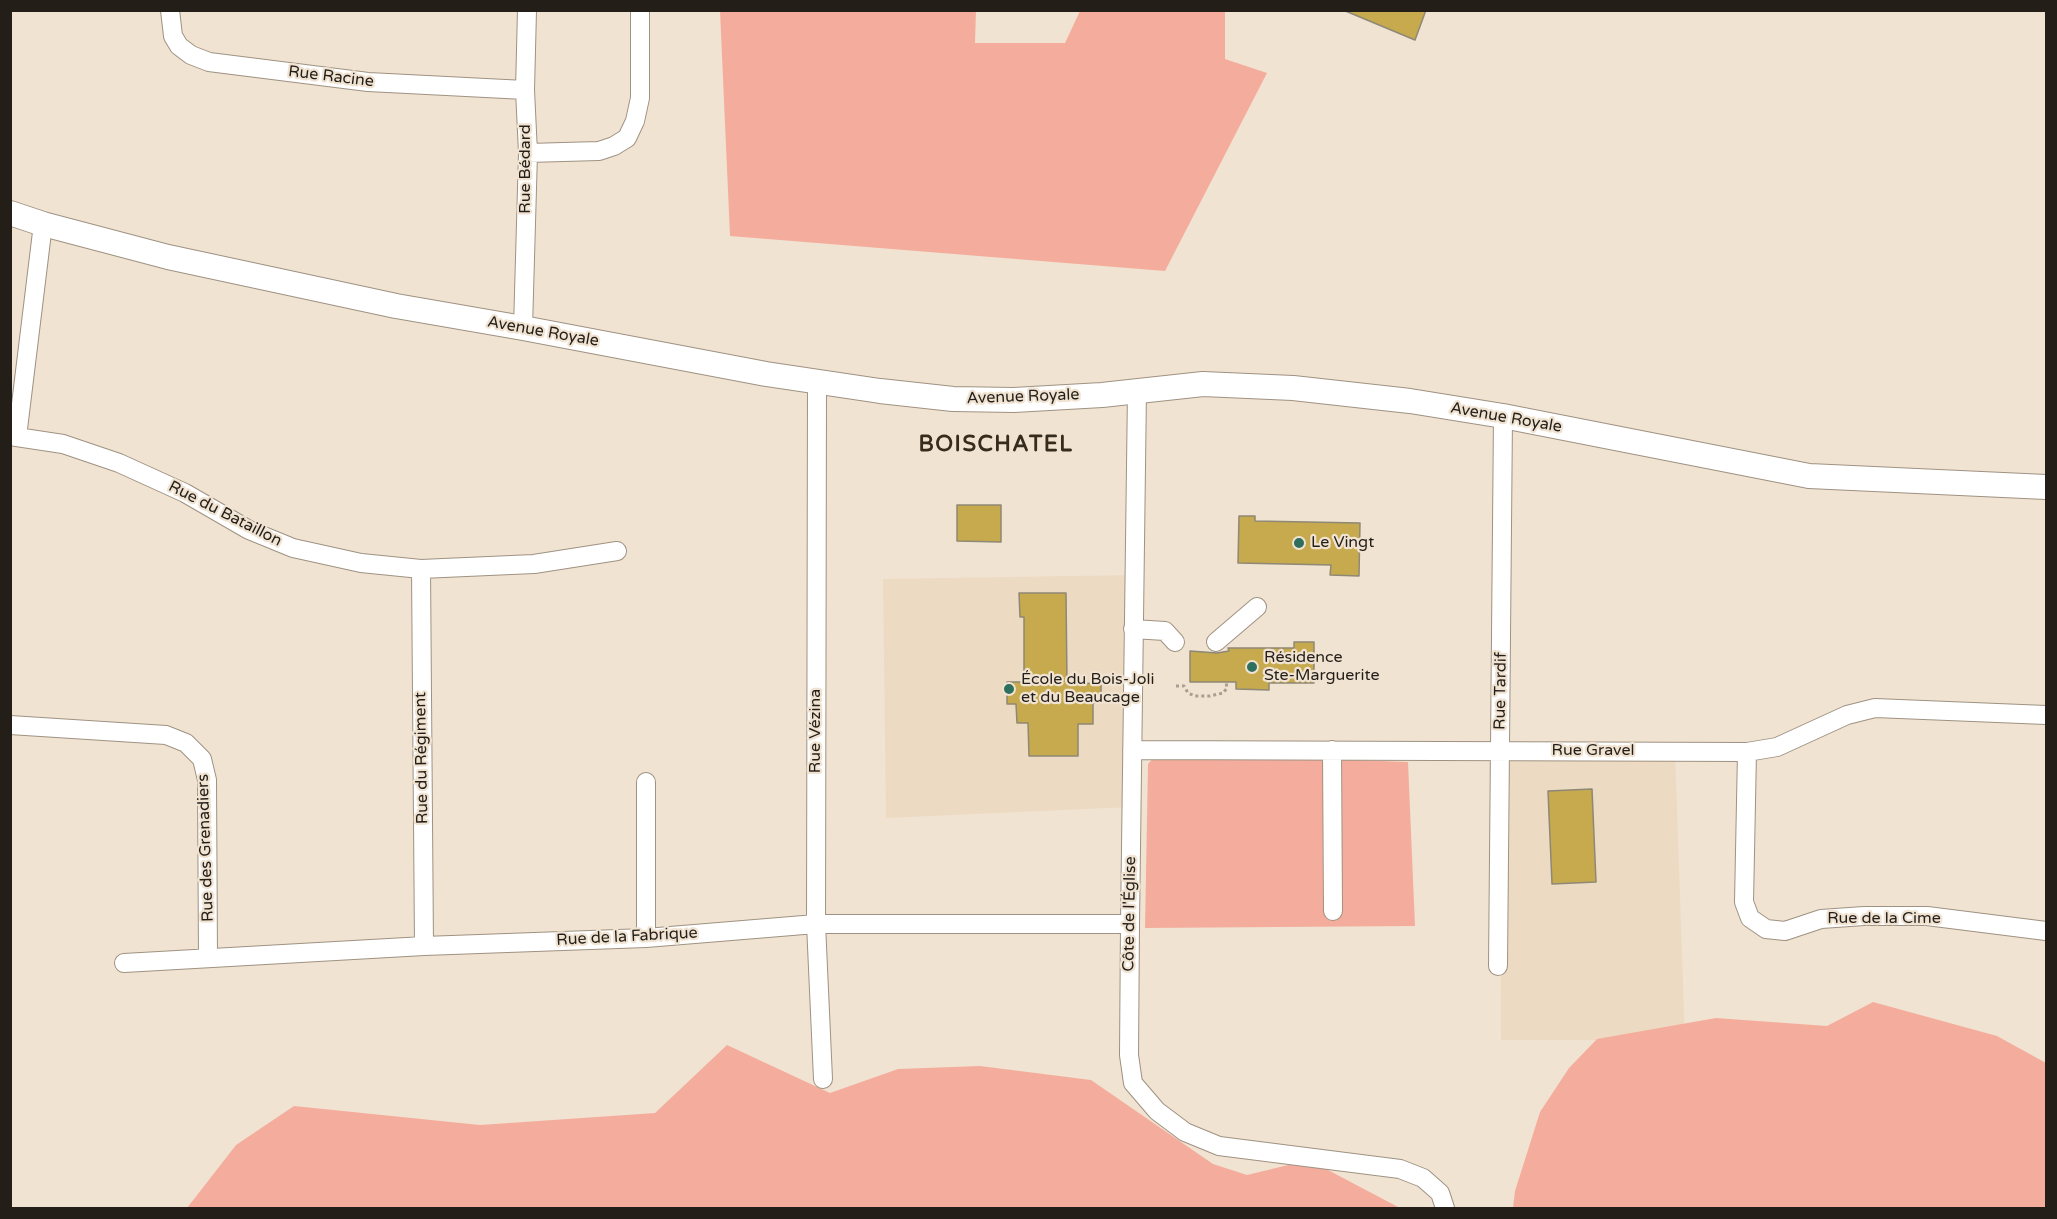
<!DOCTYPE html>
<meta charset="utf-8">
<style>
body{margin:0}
#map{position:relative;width:2057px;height:1219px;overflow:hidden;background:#f1e3d2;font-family:"Varela Round",sans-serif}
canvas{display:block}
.frame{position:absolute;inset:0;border:12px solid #231e18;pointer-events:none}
</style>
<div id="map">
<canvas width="2057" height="1219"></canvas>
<div class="frame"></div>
</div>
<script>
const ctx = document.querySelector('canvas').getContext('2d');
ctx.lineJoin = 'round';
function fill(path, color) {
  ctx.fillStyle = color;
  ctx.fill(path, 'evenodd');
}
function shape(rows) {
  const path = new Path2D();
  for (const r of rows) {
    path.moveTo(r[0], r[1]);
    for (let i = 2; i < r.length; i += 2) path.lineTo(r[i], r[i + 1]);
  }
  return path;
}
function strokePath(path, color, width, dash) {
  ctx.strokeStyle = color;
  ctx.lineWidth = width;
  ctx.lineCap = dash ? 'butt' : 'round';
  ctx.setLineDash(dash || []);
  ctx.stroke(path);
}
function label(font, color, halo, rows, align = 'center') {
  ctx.font = font + ' "Varela Round",sans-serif';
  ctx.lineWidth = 4.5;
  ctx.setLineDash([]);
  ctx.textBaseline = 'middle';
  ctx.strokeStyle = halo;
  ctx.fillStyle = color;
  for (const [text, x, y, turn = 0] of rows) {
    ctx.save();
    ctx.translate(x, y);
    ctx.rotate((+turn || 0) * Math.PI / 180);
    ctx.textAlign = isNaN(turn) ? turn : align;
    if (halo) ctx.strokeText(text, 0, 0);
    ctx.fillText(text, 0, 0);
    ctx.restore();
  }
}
fill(shape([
 [1134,575,1131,807,886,818,883,579],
 [1500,751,1675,751,1685,1040,1501,1040]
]), '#eddac2');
fill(shape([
 [720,11,976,11,975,43,1065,43,1080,11,1225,11,1225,59,1267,73,1165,271,730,236],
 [1158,753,1408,762,1415,926,1145,928,1148,764],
 [1873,1002,1997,1036,2046,1063,2046,1208,1513,1208,1515,1191,1540,1112,1569,1068,1597,1039,1716,1018,1827,1026],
 [727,1045,830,1093,898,1069,980,1066,1091,1080,1213,1164,1247,1175,1309,1160,1400,1208,187,1208,236,1145,294,1106,480,1125,655,1113]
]), '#f4ad9d');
const building = shape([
 [1343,10,1426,10,1415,40,1343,10],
 [957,505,1001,505,1001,542,957,541,957,505],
 [1239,516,1255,516,1255,521,1360,523,1359,576,1330,575,1331,565,1238,563,1239,516],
 [1019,593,1066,593,1067,684,1101,683,1101,703,1093,703,1093,724,1078,724,1078,756,1029,756,1028,723,1017,723,1016,704,1007,704,1007,682,1024,682,1024,617,1020,617,1019,593],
 [1294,642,1314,642,1314,683,1269,683,1269,690,1236,689,1236,682,1190,682,1190,651,1217,653,1229,651,1228,648,1294,648,1294,642],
 [1592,789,1596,882,1552,884,1548,791,1592,789]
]);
fill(building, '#c6aa4d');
strokePath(building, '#8e8876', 1.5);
const minor = shape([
 [170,10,173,36,179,46,191,55,209,62,368,82,525,90],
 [528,153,599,151,614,146,627,138,635,121,640,98,640,10],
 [523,328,528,153,525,90,527,10],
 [817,382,816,924,823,1079],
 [1137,390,1130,924,1129,1055,1133,1083,1157,1111,1185,1132,1219,1146,1400,1169,1423,1178,1440,1193,1445,1208],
 [10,436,63,444,119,463,185,493,249,530,293,548,361,563,421,569,534,564,617,551],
 [17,437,43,224],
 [421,569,424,946],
 [1133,629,1165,631,1175,642],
 [1216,642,1257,607],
 [10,725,166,735,186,743,202,759,207,780,208,958],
 [1132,750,1747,752,1777,747,1847,715,1875,708,2046,715],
 [1332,750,1333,911],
 [1747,752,1744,902,1750,918,1766,929,1785,931,1821,919,1864,916,1927,916,2046,931],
 [646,782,646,938],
 [124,963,424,946,646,938,816,924,1130,924],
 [1498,966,1503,416]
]);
const major = shape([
 [10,213,43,224,168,257,396,306,523,328,766,374,880,391,953,399,1014,400,1102,395,1203,384,1293,388,1410,401,1503,416,1809,476,2046,487]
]);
strokePath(minor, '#9f9282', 20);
strokePath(major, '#9f9282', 26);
strokePath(shape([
 [1176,686,1184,686,1188,693,1195,696,1210,696,1223,693,1227,688,1226,682]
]), '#a99e91', 3, [3, 3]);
strokePath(minor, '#fff', 18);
strokePath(major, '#fff', 24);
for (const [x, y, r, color] of [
 [1299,543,6,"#2f6f5d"],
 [1252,667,6,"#2f6f5d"],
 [1009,689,6,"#2f6f5d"]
]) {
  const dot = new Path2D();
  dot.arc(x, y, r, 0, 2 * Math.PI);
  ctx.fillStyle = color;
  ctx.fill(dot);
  strokePath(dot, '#f1e3d2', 2);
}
label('16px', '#231e18', '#f1e3d2', [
 ["Rue Racine",331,77,7],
 ["Rue Bédard",526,169,-90],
 ["Avenue Royale",543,332,10],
 ["Avenue Royale",1023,397,-2],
 ["Avenue Royale",1506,418,10],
 ["Rue du Bataillon",225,514,27],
 ["Rue Tardif",1501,691,-89],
 ["Rue Vézina",816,731,-90],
 ["Rue Gravel",1593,751],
 ["Rue du Régiment",422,758,-91],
 ["Rue des Grenadiers",206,848,-92],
 ["Côte de l'Église",1130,914,-89],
 ["Rue de la Cime",1884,919],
 ["Rue de la Fabrique",627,937,-3]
]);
label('16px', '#231e18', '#f1e3d2', [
 ["Le Vingt",1311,543],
 ["Résidence",1264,658],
 ["Ste-Marguerite",1264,676],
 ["École du Bois-Joli",1021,680],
 ["et du Beaucage",1021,698]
], 'left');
ctx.letterSpacing = '1.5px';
label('bold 22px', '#362c1e', '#f1e3d2', [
 ["BOISCHATEL",996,445]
]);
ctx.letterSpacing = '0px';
</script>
